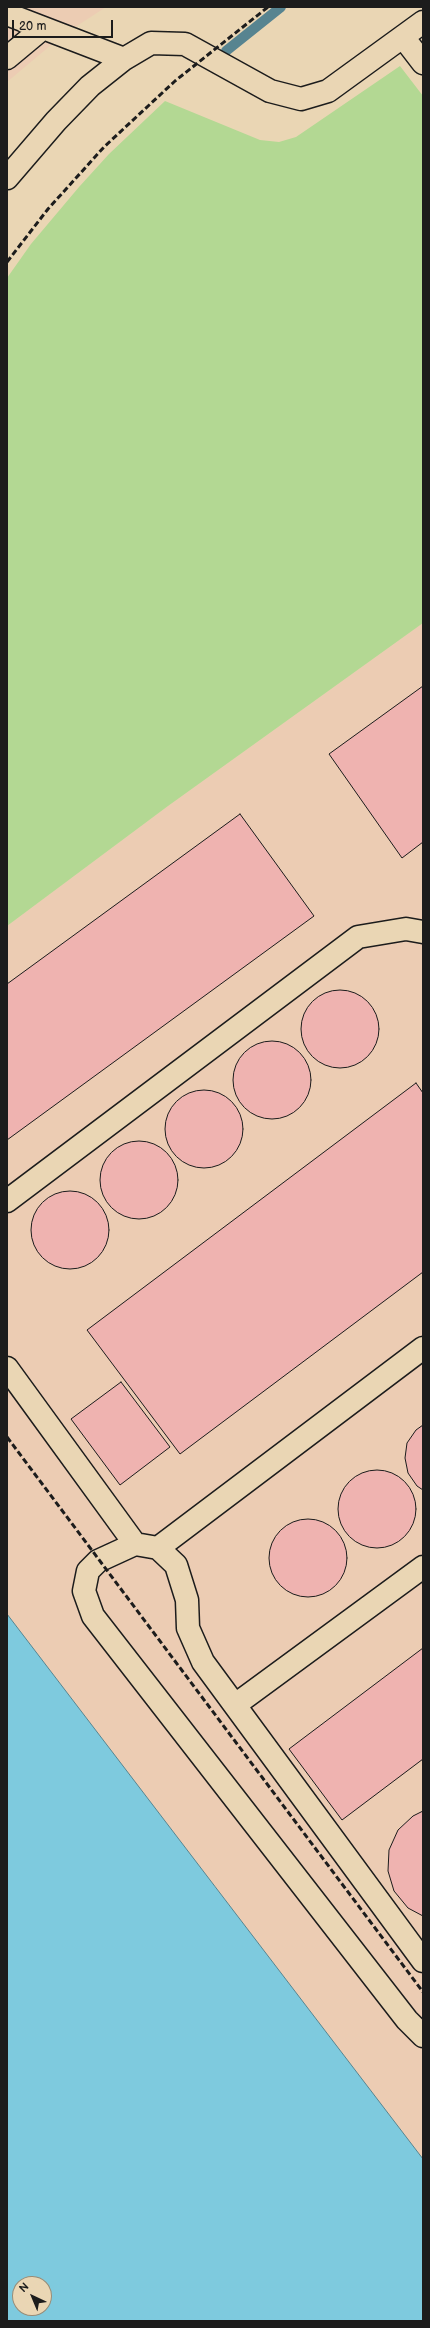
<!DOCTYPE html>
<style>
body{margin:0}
#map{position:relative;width:430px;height:2328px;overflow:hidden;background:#ead6b4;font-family:"Balsamiq Sans",sans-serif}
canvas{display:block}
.frame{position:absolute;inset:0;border:8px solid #1c1c1c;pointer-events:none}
.north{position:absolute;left:12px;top:2276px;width:40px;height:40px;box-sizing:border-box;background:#ead6b4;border:1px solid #988c77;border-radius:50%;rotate:316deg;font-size:11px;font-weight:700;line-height:16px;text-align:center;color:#1c1c1c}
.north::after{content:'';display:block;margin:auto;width:14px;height:18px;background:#1c1c1c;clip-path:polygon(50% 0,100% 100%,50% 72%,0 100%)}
.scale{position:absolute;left:12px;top:20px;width:101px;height:18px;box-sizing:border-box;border:2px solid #1c1c1c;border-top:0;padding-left:5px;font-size:12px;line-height:14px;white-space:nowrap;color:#1c1c1c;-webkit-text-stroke:3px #ead6b4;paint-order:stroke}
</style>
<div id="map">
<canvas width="430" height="2328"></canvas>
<div class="frame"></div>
<div class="north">N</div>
<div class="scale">20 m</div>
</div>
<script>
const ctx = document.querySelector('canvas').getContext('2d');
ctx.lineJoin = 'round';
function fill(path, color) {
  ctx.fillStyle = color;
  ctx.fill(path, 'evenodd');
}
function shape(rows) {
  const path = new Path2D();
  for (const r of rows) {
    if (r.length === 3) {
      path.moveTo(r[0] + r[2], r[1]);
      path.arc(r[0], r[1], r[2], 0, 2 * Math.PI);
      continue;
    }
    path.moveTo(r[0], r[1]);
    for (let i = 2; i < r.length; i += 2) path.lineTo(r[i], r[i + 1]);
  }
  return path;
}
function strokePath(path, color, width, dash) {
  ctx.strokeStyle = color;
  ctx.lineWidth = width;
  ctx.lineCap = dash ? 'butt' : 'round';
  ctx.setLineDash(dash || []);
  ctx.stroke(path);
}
fill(shape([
 [7,7,106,7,63,35,7,82],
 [423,623,423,2159,7,1614,7,926,168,806]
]), '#ecccb3');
fill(shape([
 [400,66,423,96,423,623,168,806,7,926,7,278,31,244,79,187,109,154,165,101,260,140,279,142,296,137]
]), '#b3d893');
const water = shape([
 [7,1614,423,2159,423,2321,7,2321,7,1614],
 [20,2284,44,2284,44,2308,20,2308,20,2284]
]);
fill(water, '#7ecade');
strokePath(water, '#578490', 1);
strokePath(shape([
 [226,51,281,7]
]), '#578490', 10);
const building = shape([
 [423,686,423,842,402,858,329,754,423,686],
 [240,814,314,916,7,1140,7,984,240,814],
 [340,1029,39],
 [272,1080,39],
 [416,1083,423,1093,423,1272,180,1454,87,1330,416,1083],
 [204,1129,39],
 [139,1180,39],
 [70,1230,39],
 [121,1382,170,1447,120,1485,71,1419,121,1382],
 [423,1425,423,1490,417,1486,408,1473,405,1458,407,1443,416,1430,423,1425],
 [377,1509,39],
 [308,1558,39],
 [423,1648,423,1759,342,1820,289,1749,423,1648],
 [423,1811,423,1916,408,1908,394,1891,388,1871,389,1850,398,1830,413,1816,423,1811]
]);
fill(building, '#efb3b0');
strokePath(building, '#1c1c1c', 1);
const minor = shape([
 [7,14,124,59],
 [403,37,423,63],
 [7,58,43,28],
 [7,178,56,121,90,86,124,59,151,43,185,44,270,91,301,99,328,91,423,22],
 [7,1201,358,937,406,929,423,932],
 [7,1368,135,1544],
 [158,1548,423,1348],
 [235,1705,423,1567],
 [423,1961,203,1662,188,1628,187,1600,176,1565,158,1548,135,1544,98,1561,88,1571,84,1591,93,1616,407,2020,423,2036]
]);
strokePath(minor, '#1c1c1c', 25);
strokePath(minor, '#ead6b4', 22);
strokePath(shape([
 [7,262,48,209,104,147,175,81,268,7],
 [7,1437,423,1992]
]), '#1c1c1c', 3, [6, 3]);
</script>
